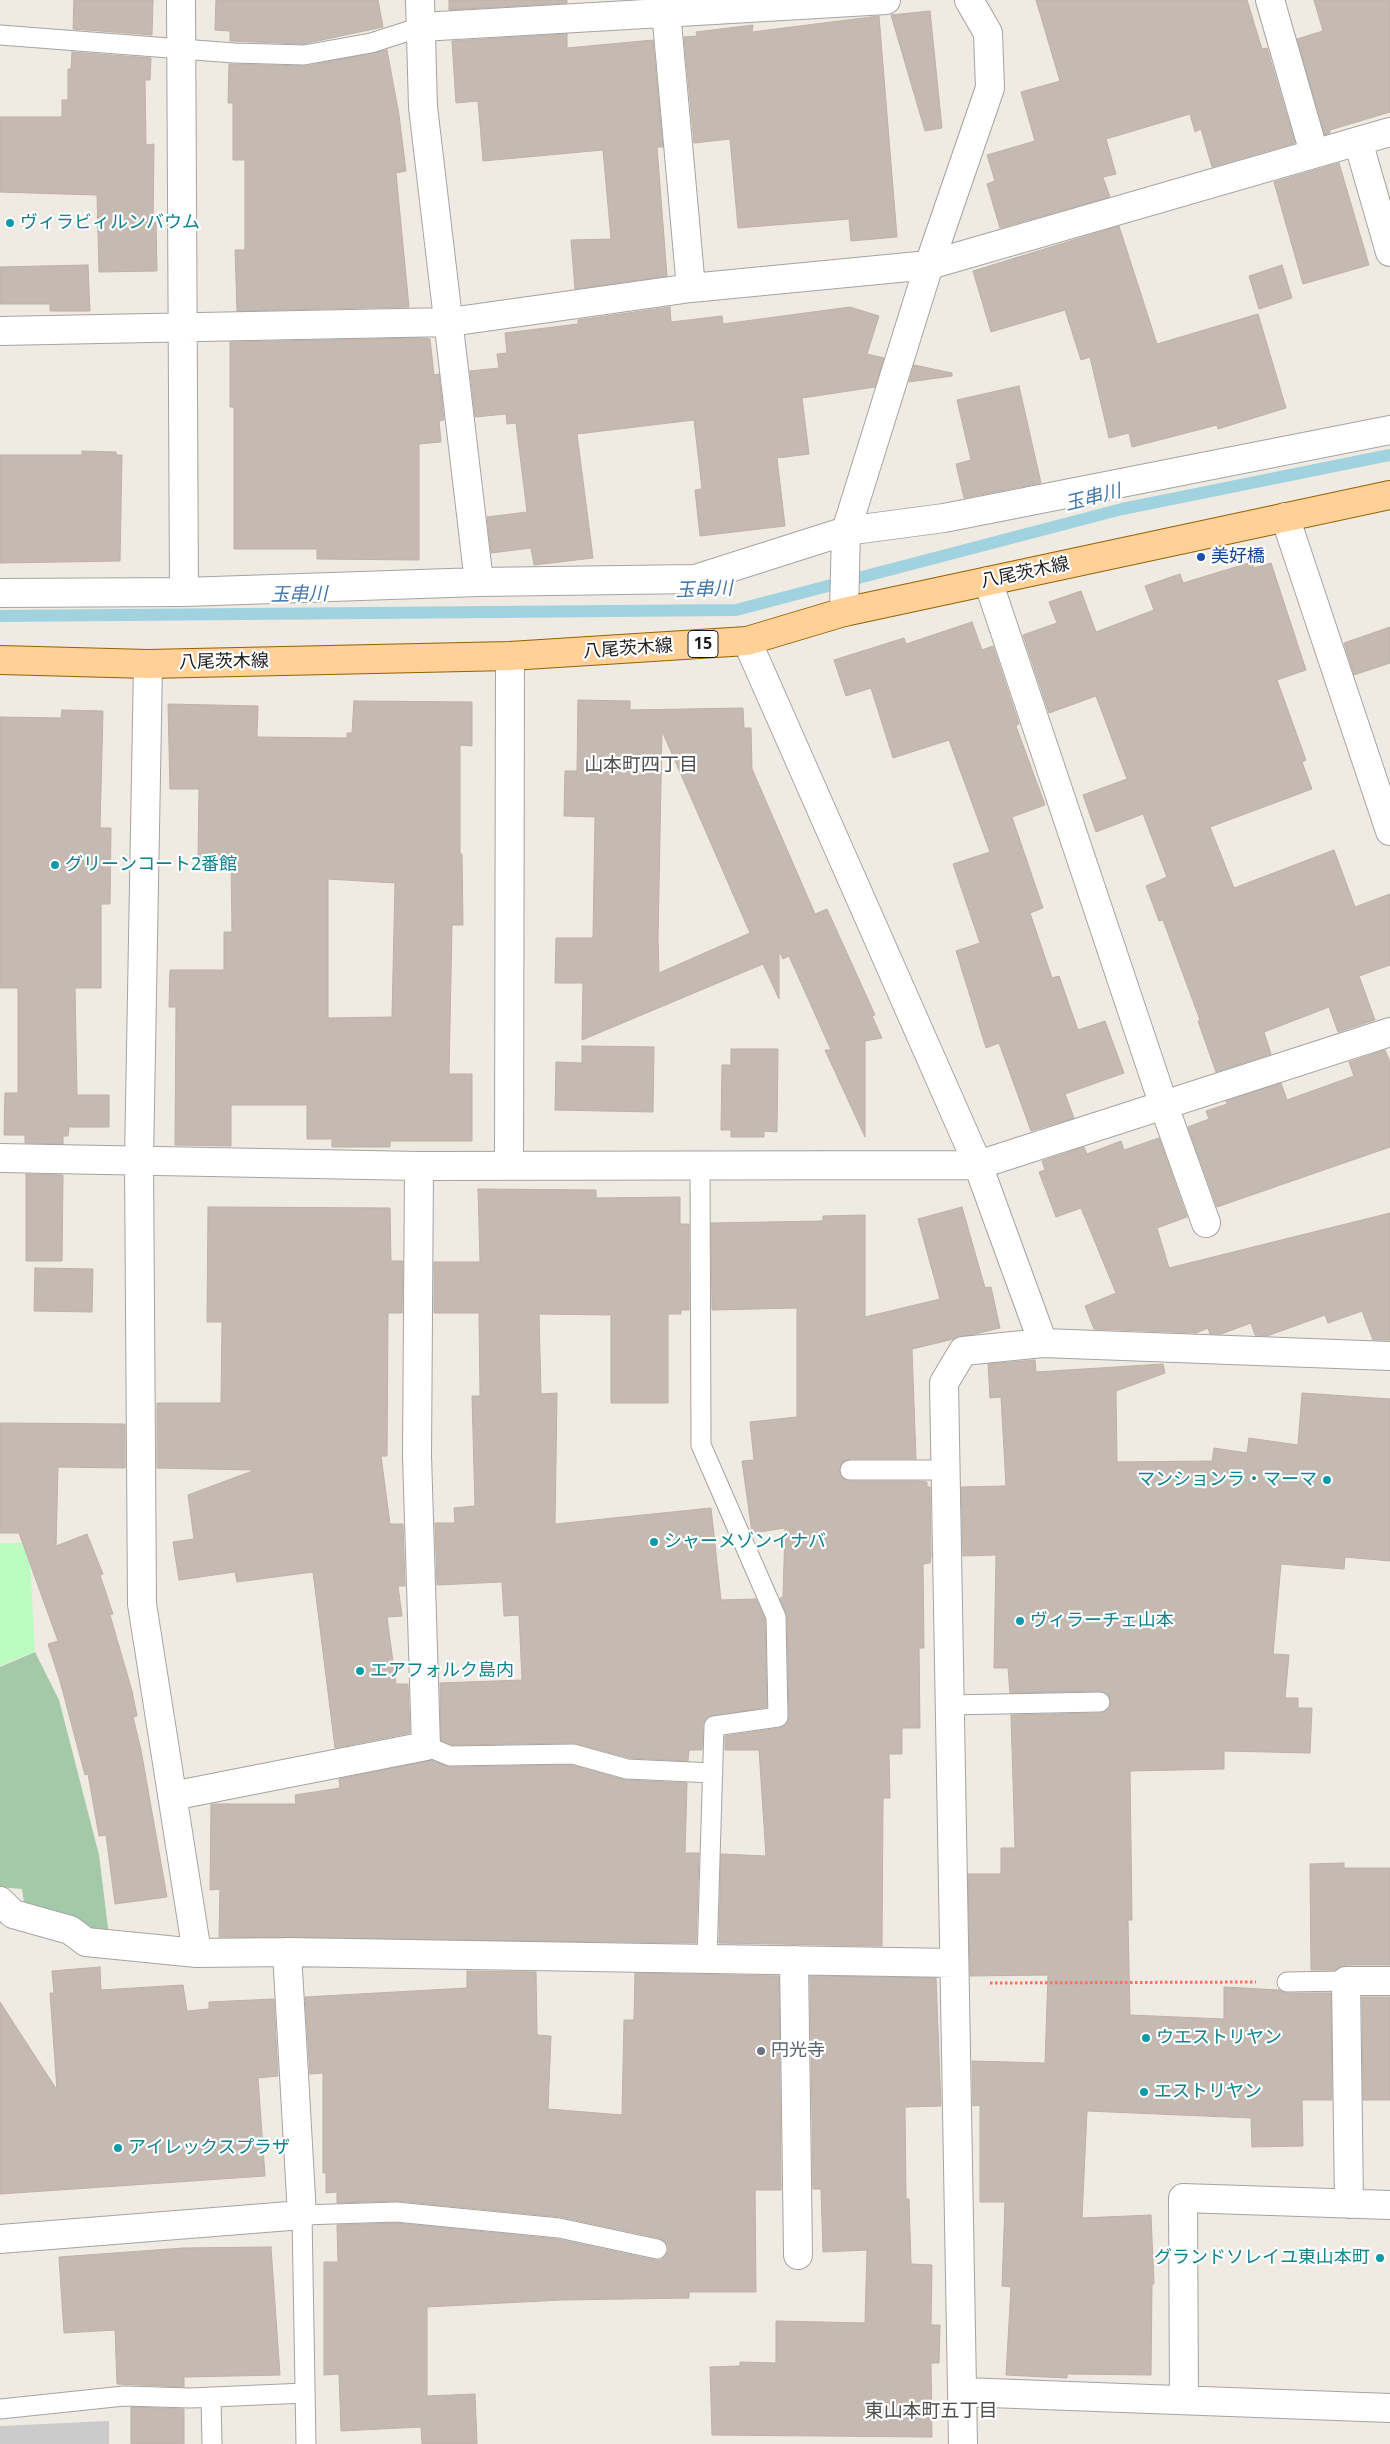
<!DOCTYPE html>
<meta charset="utf-8">
<style>
body{margin:0}
canvas{display:block;background:#efeae2}
</style>
<canvas width="1390" height="2444"></canvas>
<script>
const ctx = document.querySelector('canvas').getContext('2d');
ctx.lineJoin = 'round';
function fill(path, color) {
  ctx.fillStyle = color;
  ctx.fill(path, 'evenodd');
}
function shape(rows) {
  const path = new Path2D();
  for (const r of rows) {
    path.moveTo(r[0], r[1]);
    for (let i = 2; i < r.length; i += 2) path.lineTo(r[i], r[i + 1]);
  }
  return path;
}
function strokePath(path, color, width, dash) {
  ctx.strokeStyle = color;
  ctx.lineWidth = width;
  ctx.lineCap = dash ? 'butt' : 'round';
  ctx.setLineDash(dash || []);
  ctx.stroke(path);
}
function label(font, color, halo, rows, align = 'center') {
  ctx.font = font + ' "Noto Sans","Noto Sans JP",sans-serif';
  ctx.lineWidth = 4.5;
  ctx.setLineDash([]);
  ctx.textBaseline = 'middle';
  ctx.strokeStyle = halo;
  ctx.fillStyle = color;
  for (const [text, x, y, turn = 0] of rows) {
    ctx.save();
    ctx.translate(x, y);
    ctx.rotate((+turn || 0) * Math.PI / 180);
    ctx.textAlign = isNaN(turn) ? turn : align;
    if (halo) ctx.strokeText(text, 0, 0);
    ctx.fillText(text, 0, 0);
    ctx.restore();
  }
}
fill(shape([
 [109,2421,109,2444,0,2444,0,2426]
]), '#cbcbcb');
fill(shape([
 [35,1652,59,1700,99,1855,109,1936,25,1909,22,1889,0,1887,0,1667]
]), '#a3c9a8');
fill(shape([
 [0,1543,29,1543,35,1651,0,1666]
]), '#bdfcc0');
strokePath(shape([
 [0,616,736,610,1122,509,1390,455]
]), '#a1d2df', 12);
const building = shape([
 [74,0,153,0,152,35,73,29,74,0],
 [216,0,378,0,383,27,303,44,230,41,230,31,215,30,216,0],
 [449,0,567,0,567,3,449,10,449,0],
 [1036,0,1247,0,1262,49,1267,48,1295,143,1212,167,1201,129,1195,132,1190,114,1106,139,1116,174,1103,177,1110,197,1000,228,987,184,995,181,987,155,1035,141,1021,92,1060,81,1036,0],
 [1314,0,1390,0,1390,112,1330,130,1330,133,1325,135,1297,39,1323,31,1314,0],
 [930,11,942,128,925,131,891,15,930,11],
 [879,16,897,237,851,241,849,219,738,228,730,139,694,143,684,37,697,36,696,32,753,25,752,32,879,16],
 [567,34,567,48,653,40,663,147,657,147,667,276,575,289,571,240,611,239,603,150,483,161,478,101,456,103,452,41,567,34],
 [387,50,399,115,406,171,396,173,409,307,237,311,235,250,245,250,245,160,233,160,233,103,228,103,229,64,306,66,387,50],
 [72,52,151,58,150,80,145,80,146,145,154,144,153,223,156,222,157,271,99,272,97,195,0,192,0,117,62,117,62,100,68,100,68,69,71,69,72,52],
 [1339,163,1369,265,1303,284,1274,182,1339,163],
 [1119,226,1157,344,1258,314,1286,408,1218,429,1217,425,1132,447,1129,433,1109,438,1090,357,1081,360,1065,310,991,332,973,271,1119,226],
 [88,265,90,311,50,311,50,304,0,304,0,267,88,265],
 [1282,265,1292,298,1259,309,1249,276,1282,265],
 [670,307,671,322,722,316,723,324,850,307,879,316,867,354,884,358,875,387,802,398,809,454,777,458,785,526,700,536,695,490,702,489,694,420,577,434,593,558,534,565,531,548,491,553,487,517,527,512,516,423,507,424,506,414,475,417,470,371,499,368,497,354,507,353,505,333,578,324,578,320,670,307],
 [420,338,430,339,434,375,439,374,444,420,439,421,441,442,419,444,419,560,317,559,317,549,234,549,234,407,230,407,230,342,420,338],
 [914,365,952,373,952,376,909,382,914,365],
 [1019,386,1041,483,964,498,956,464,971,460,957,400,1019,386],
 [82,451,116,452,116,455,122,455,120,561,0,563,0,455,82,455,82,451],
 [1252,562,1254,568,1271,563,1306,670,1277,680,1306,760,1302,762,1312,789,1210,827,1234,888,1334,850,1355,907,1390,894,1390,965,1359,976,1375,1020,1338,1032,1329,1007,1264,1032,1271,1054,1216,1072,1198,1021,1200,1020,1163,920,1159,921,1146,886,1167,877,1143,814,1096,832,1083,795,1127,779,1096,696,1049,713,1023,635,1057,623,1049,602,1081,591,1096,632,1154,610,1145,586,1180,574,1183,583,1252,562],
 [972,622,982,650,993,646,1019,724,1016,726,1045,805,1012,817,1043,908,1030,913,1052,978,1059,976,1078,1030,1105,1021,1124,1073,1065,1094,1074,1118,1031,1131,999,1043,986,1048,956,951,980,943,953,864,990,852,949,740,893,758,871,688,846,696,834,660,904,638,906,644,972,622],
 [1390,627,1390,663,1354,675,1344,643,1390,627],
 [578,700,630,701,630,710,743,708,744,728,751,728,752,769,815,914,827,909,875,1015,872,1016,882,1038,865,1041,865,1137,825,1050,831,1050,789,956,783,959,779,951,779,999,763,964,582,1040,583,983,555,983,556,938,593,938,595,817,564,816,565,771,577,771,578,700],
 [662,731,750,933,659,973,658,939,662,731],
 [354,701,472,702,472,746,460,745,460,854,462,854,463,925,452,925,449,1074,472,1074,472,1141,390,1141,390,1147,332,1147,332,1139,307,1139,307,1105,231,1105,231,1146,175,1145,176,1007,169,1007,170,970,224,970,224,932,232,932,231,860,198,859,199,789,170,789,168,704,258,706,257,737,347,738,347,733,352,733,354,701],
 [328,879,395,883,392,1017,328,1018,328,879],
 [62,710,103,711,100,828,111,828,110,904,101,904,101,988,75,988,77,1095,109,1095,109,1127,69,1127,68,1136,63,1136,63,1144,25,1143,25,1135,4,1135,5,1093,18,1093,18,988,0,988,0,717,61,718,62,710],
 [582,1046,654,1047,653,1112,555,1110,556,1062,582,1063,582,1046],
 [731,1049,778,1049,777,1132,764,1131,764,1137,731,1137,731,1130,721,1130,722,1065,731,1065,731,1049],
 [1385,1050,1390,1062,1390,1147,1217,1207,1188,1127,1209,1119,1206,1111,1227,1104,1226,1101,1281,1083,1287,1100,1354,1076,1349,1062,1385,1050],
 [1159,1138,1187,1217,1157,1228,1169,1268,1390,1213,1390,1340,1373,1340,1362,1311,1328,1323,1325,1315,1267,1336,1255,1335,1251,1323,1221,1334,1210,1334,1208,1328,1196,1333,1094,1329,1085,1306,1116,1293,1081,1208,1056,1217,1039,1172,1045,1170,1042,1161,1084,1147,1087,1154,1121,1141,1124,1150,1159,1138],
 [26,1174,63,1175,62,1261,26,1261,26,1174],
 [478,1189,596,1190,596,1198,680,1197,680,1224,689,1224,689,1310,681,1310,681,1314,668,1314,668,1403,611,1403,611,1315,539,1314,541,1394,557,1393,555,1524,711,1508,721,1600,756,1599,765,1619,767,1707,708,1717,703,1725,702,1750,689,1750,688,1761,629,1758,573,1743,452,1745,441,1740,440,1683,522,1680,519,1615,504,1616,502,1582,437,1585,435,1523,455,1523,454,1508,475,1506,472,1396,480,1396,479,1313,434,1313,434,1262,480,1262,478,1189],
 [208,1207,390,1208,391,1261,403,1261,402,1313,388,1313,387,1456,381,1456,390,1524,403,1524,405,1586,398,1586,402,1616,387,1617,396,1684,408,1684,410,1733,335,1748,313,1572,237,1582,235,1572,179,1580,173,1542,194,1539,188,1495,255,1470,157,1468,157,1403,221,1403,222,1322,207,1322,208,1207],
 [962,1207,985,1288,991,1287,1000,1328,912,1349,916,1459,850,1459,844,1461,839,1470,841,1476,850,1481,917,1481,927,1482,927,1487,930,1487,931,1556,930,1563,923,1564,924,1648,919,1648,920,1728,902,1728,902,1754,889,1754,890,1798,883,1798,882,1946,719,1943,721,1854,766,1856,759,1750,725,1750,725,1736,780,1728,788,1722,789,1717,787,1617,780,1598,783,1597,785,1528,752,1533,742,1461,754,1460,750,1422,797,1417,797,1308,712,1310,711,1223,823,1221,823,1216,865,1215,865,1317,940,1299,918,1219,962,1207],
 [35,1268,93,1269,92,1312,34,1311,35,1268],
 [1035,1360,1036,1372,1163,1364,1165,1373,1116,1391,1117,1462,1212,1461,1214,1448,1247,1453,1249,1438,1298,1445,1302,1393,1390,1399,1390,1561,1345,1557,1344,1569,1281,1564,1273,1654,1289,1655,1285,1698,1298,1698,1298,1708,1312,1708,1310,1753,1224,1751,1224,1769,1130,1771,1132,1920,1128,1920,1130,2015,1224,2019,1224,1987,1279,1990,1287,1993,1331,1993,1332,2100,1302,2100,1303,2146,1252,2147,1251,2118,1087,2111,1082,2218,1151,2215,1154,2284,1152,2284,1151,2375,1067,2374,1067,2378,1006,2375,1011,2287,1002,2286,1005,2202,980,2202,980,2105,973,2106,972,2061,1045,2063,1048,1975,970,1976,968,1874,1001,1874,1001,1848,1015,1848,1011,1715,1100,1713,1106,1711,1111,1702,1109,1696,1100,1691,1010,1693,1008,1668,994,1668,996,1555,963,1556,961,1487,1006,1486,1001,1397,990,1398,988,1364,1035,1360],
 [0,1423,125,1424,125,1468,58,1467,56,1546,87,1534,103,1574,100,1575,113,1614,110,1615,132,1691,137,1716,133,1717,141,1750,167,1897,115,1904,106,1835,99,1836,88,1774,85,1775,60,1681,48,1644,58,1641,19,1533,0,1533,0,1423],
 [431,1760,450,1767,572,1765,626,1780,687,1783,685,1853,699,1853,696,1943,219,1937,220,1889,210,1890,211,1804,296,1804,295,1795,340,1788,339,1779,431,1760],
 [1344,1863,1344,1868,1390,1868,1390,1965,1346,1965,1336,1970,1311,1970,1310,1864,1344,1863],
 [100,1967,101,1990,183,1985,187,2011,209,2009,209,2002,274,1999,278,2076,258,2078,265,2176,0,2194,0,2002,57,2090,50,1993,54,1993,52,1971,100,1967],
 [467,1971,536,1972,537,2035,551,2036,548,2109,622,2115,624,2020,634,2020,635,1973,779,1976,781,2190,755,2190,756,2292,689,2292,689,2298,561,2300,427,2307,427,2396,475,2394,477,2444,422,2444,421,2427,341,2431,339,2374,324,2375,324,2262,338,2262,337,2225,396,2223,557,2239,655,2260,661,2260,668,2252,668,2245,659,2238,561,2217,397,2201,337,2203,337,2192,326,2193,326,2173,323,2173,323,2073,310,2074,305,1997,467,1988,467,1971],
 [810,1976,936,1978,941,2106,905,2107,906,2199,909,2199,911,2264,932,2265,931,2325,940,2325,939,2363,931,2363,932,2437,712,2435,710,2367,740,2366,740,2362,776,2363,776,2321,865,2323,867,2250,823,2252,821,2189,813,2189,810,1976],
 [1362,1997,1390,1997,1390,2100,1363,2100,1362,1997],
 [271,2247,280,2375,184,2377,184,2387,117,2384,115,2330,64,2333,59,2257,183,2248,271,2247],
 [131,2407,184,2409,184,2444,131,2444,131,2407]
]);
fill(building, '#c4bab2');
strokePath(building, '#c1b0a4', 1);
const service = shape([
 [0,35,234,53,304,55,371,43,421,27],
 [700,1165,701,1445,776,1617,778,1717,714,1726,707,1959],
 [850,1470,946,1470],
 [950,1705,1100,1702],
 [426,1746,450,1756,573,1754,627,1769,713,1773],
 [1287,1982,1346,1981],
 [211,2397,212,2444],
 [0,2409,124,2396,190,2398,305,2393],
 [306,2444,302,2215,396,2212,559,2228,657,2249]
]);
const minor = shape([
 [181,0,184,592],
 [420,0,423,107,479,582],
 [665,0,691,288],
 [1270,0,1314,153],
 [421,27,886,0],
 [1358,141,1390,252],
 [0,331,450,322,691,288,929,265,1390,132],
 [1285,517,1390,831],
 [988,581,1164,1106,1206,1223],
 [0,593,184,592,479,582,695,579,846,531,944,518,1390,430],
 [844,612,846,531,929,265,990,88,988,33,969,0],
 [747,641,978,1165,1043,1343],
 [148,664,139,1160,142,1604,197,1953,287,1952],
 [0,1158,419,1166,978,1165,1390,1032],
 [509,1166,510,656],
 [172,1796,426,1746,417,1456,419,1166],
 [0,1901,13,1914,70,1930,86,1942,197,1953],
 [794,1960,798,2255],
 [1349,2204,1346,1981,1390,1981],
 [0,2239,302,2215,287,1952,954,1963],
 [963,2392,1390,2408],
 [1184,2400,1183,2198,1390,2205],
 [963,2444,944,1383,963,1351,1043,1343,1390,1356]
]);
const primary = shape([
 [0,660,148,664,510,656,747,641,844,612,1390,495]
]);
strokePath(service, '#a4a4a4', 21);
strokePath(minor, '#a4a4a4', 30);
strokePath(primary, '#966100', 30);
strokePath(shape([
 [990,1983,1256,1982]
]), '#ff7063', 3, [2.5, 2.5]);
strokePath(service, '#fff', 19);
strokePath(minor, '#fff', 28);
strokePath(primary, '#ffd097', 28);
for (const [x, y, r, color] of [
 [10,223,5,"#0f9aa8"],
 [1201,557,5,"#1a4fb4"],
 [55,865,5,"#0f9aa8"],
 [1327,1480,5,"#0f9aa8"],
 [654,1542,5,"#0f9aa8"],
 [1020,1621,5,"#0f9aa8"],
 [360,1671,5,"#0f9aa8"],
 [1146,2038,5,"#0f9aa8"],
 [761,2051,5,"#6b7280"],
 [1144,2092,5,"#0f9aa8"],
 [118,2148,5,"#0f9aa8"],
 [1380,2258,5,"#0f9aa8"]
]) {
  const dot = new Path2D();
  dot.arc(x, y, r, 0, 2 * Math.PI);
  ctx.fillStyle = color;
  ctx.fill(dot);
  strokePath(dot, '#fff', 2);
}
for (const [x, y, w] of [
 [703,644,30]
]) {
  const box = new Path2D();
  box.roundRect(x - w / 2, y - 13.5, w, 27, 4);
  ctx.fillStyle = '#fff';
  ctx.fill(box);
  strokePath(box, '#1d1d1d', 1);
}
label('bold 16px', '#1d1d1d', null, [
 ["15",703,644]
]);
label('18px', '#0d838f', '#fff', [
 ["ヴィラビィルンバウム",20,223],
 ["グリーンコート2番館",65,865],
 ["マンションラ・マーマ",1317,1480,"right"],
 ["シャーメゾンイナバ",664,1542],
 ["ヴィラーチェ山本",1030,1621],
 ["エアフォルク島内",370,1671],
 ["ウエストリヤン",1156,2038],
 ["エストリヤン",1154,2092],
 ["アイレックスプラザ",128,2148],
 ["グランドソレイユ東山本町",1370,2258,"right"]
], 'left');
label('18px', '#164399', '#fff', [
 ["美好橋",1211,557]
], 'left');
label('18px', '#1d1d1d', '#fff', [
 ["八尾茨木線",1025,573,-12],
 ["八尾茨木線",628,649,-4],
 ["八尾茨木線",224,662,-1]
]);
label('18px', '#5b616d', '#fff', [
 ["円光寺",771,2051]
], 'left');
label('italic 19px', '#4378a9', '#fff', [
 ["玉串川",1093,498,-14],
 ["玉串川",704,590,-2],
 ["玉串川",299,595,-1]
]);
label('19px', '#505050', '#fff', [
 ["山本町四丁目",641,766],
 ["東山本町五丁目",931,2412]
]);
</script>
